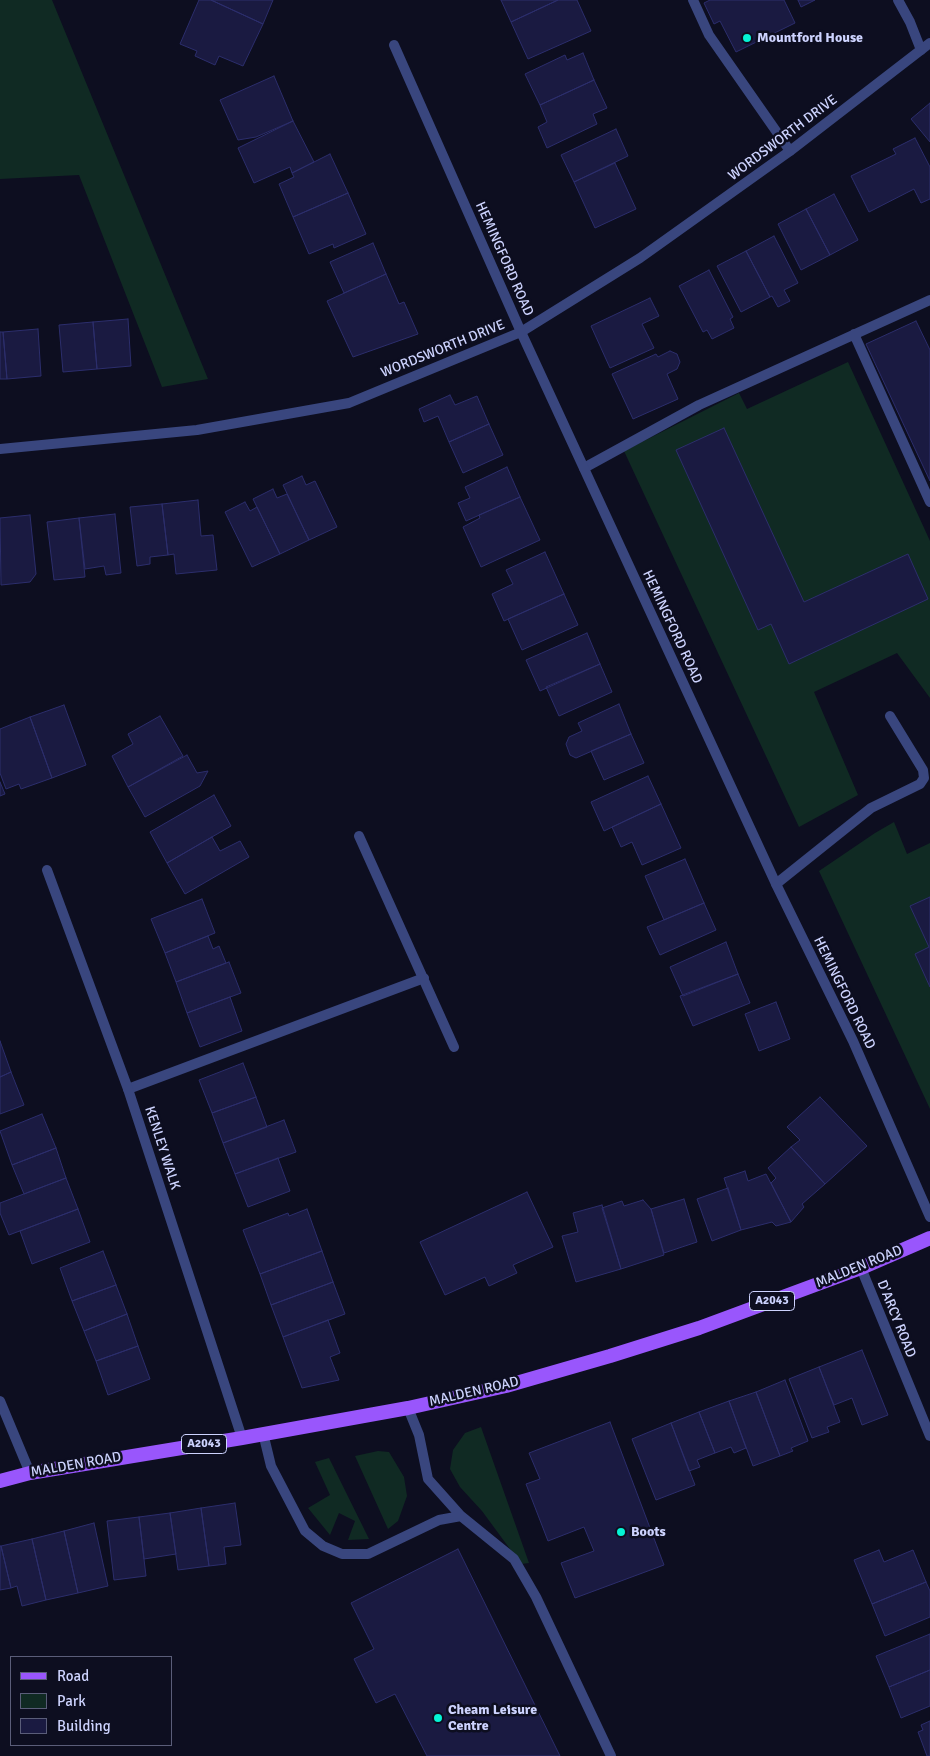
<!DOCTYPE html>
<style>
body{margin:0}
#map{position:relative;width:930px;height:1756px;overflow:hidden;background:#0d0e20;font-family:Signika,sans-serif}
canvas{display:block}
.legend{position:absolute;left:10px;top:1656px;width:162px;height:90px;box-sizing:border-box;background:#0d0e20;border:1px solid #5a5d79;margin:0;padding:6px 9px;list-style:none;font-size:15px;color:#cdd3fe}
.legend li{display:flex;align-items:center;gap:10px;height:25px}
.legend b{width:25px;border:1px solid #5a5d79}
</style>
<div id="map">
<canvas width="930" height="1756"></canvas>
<ul class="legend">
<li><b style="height:6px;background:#9956fc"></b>Road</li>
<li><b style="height:14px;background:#102a23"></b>Park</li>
<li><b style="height:14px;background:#1a1a41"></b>Building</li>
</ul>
</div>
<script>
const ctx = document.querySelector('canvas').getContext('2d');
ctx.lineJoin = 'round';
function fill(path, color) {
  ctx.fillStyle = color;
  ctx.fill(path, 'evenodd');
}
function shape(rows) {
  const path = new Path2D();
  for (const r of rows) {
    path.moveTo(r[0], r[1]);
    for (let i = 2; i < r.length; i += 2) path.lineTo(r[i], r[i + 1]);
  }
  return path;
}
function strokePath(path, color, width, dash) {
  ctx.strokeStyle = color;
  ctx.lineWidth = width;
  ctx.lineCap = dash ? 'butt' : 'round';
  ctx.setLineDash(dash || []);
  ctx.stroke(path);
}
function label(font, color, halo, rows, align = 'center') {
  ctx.font = font + ' Signika,sans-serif';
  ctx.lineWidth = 5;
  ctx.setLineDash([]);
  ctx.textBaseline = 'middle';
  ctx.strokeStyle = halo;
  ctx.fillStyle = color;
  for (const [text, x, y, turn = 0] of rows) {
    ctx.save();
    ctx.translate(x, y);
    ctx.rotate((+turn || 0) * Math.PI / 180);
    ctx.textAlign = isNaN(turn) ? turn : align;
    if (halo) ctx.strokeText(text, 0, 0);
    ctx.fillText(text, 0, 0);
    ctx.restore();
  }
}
fill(shape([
 [0,0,52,0,208,379,162,387,79,175,0,179],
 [848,362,930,541,930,698,897,653,814,692,858,795,799,827,624,451,739,393,747,409],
 [894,822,907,854,930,843,930,1109,819,871,875,833],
 [481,1427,529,1563,521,1564,482,1511,460,1487,450,1469,453,1450,465,1433],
 [378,1451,389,1452,404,1477,407,1496,398,1521,388,1529,355,1456],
 [329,1458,369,1539,348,1540,355,1521,339,1513,330,1535,308,1508,330,1495,315,1462]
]), '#102a23');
const building = shape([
 [199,0,211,0,263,24,243,66,219,56,215,65,195,56,197,51,180,44,199,0],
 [211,0,273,0,263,24,211,0],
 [501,0,558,0,511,22,501,0],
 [558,0,577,0,591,31,528,59,511,22,558,0],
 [710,0,784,0,795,23,736,52,720,21,714,24,704,3,710,0],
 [798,0,815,0,801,7,798,0],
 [583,53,594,80,540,105,525,74,565,55,567,60,583,53],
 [274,76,293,121,256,137,238,140,220,100,274,76],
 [594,80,607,108,593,114,597,124,547,148,538,127,547,122,540,105,594,80],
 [930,103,930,142,911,119,930,103],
 [293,121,314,162,292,173,290,167,254,183,238,148,293,121],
 [616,129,628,156,574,182,561,155,616,129],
 [915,138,930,167,930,199,921,203,914,189,869,212,851,176,896,154,893,149,915,138],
 [330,154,348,193,293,217,279,184,294,177,292,173,330,154],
 [615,163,636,209,595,228,574,182,615,163],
 [348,193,366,234,334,248,333,244,309,254,293,217,348,193],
 [834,194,858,240,830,255,806,209,834,194],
 [806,209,830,255,801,270,778,224,806,209],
 [774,236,798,283,784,290,790,301,778,307,772,296,770,297,746,251,774,236],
 [373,243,386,274,344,293,330,262,373,243],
 [746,251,770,297,741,312,717,266,746,251],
 [709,270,733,317,730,319,734,328,712,339,707,330,703,332,679,286,709,270],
 [386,274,399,304,404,302,418,334,353,357,327,301,386,274],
 [650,298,659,316,642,324,654,348,610,368,591,326,650,298],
 [128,319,131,366,97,369,93,322,128,319],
 [916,321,930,350,930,481,866,344,916,321],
 [93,322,97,369,63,372,59,325,93,322],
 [38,329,41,376,7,379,3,332,38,329],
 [0,332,3,332,7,379,0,379,0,332],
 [670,351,677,354,680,362,677,369,667,374,678,399,633,419,612,374,656,354,658,357,670,351],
 [450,395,455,405,477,396,489,424,449,442,438,416,424,422,419,409,450,395],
 [489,424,503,455,463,473,449,442,489,424],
 [724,428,804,602,908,554,928,599,789,664,771,624,758,630,676,450,724,428],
 [507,467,520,497,466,521,458,503,470,498,465,487,507,467],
 [302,476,306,485,315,481,337,527,309,540,283,485,302,476],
 [273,489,277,498,287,494,309,540,280,554,253,499,273,489],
 [520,497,540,540,481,567,463,527,480,518,479,515,520,497],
 [198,500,201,536,213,535,217,570,176,574,174,554,168,555,162,504,198,500],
 [245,502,250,511,257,507,280,554,252,567,225,512,245,502],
 [162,504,168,555,150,557,150,564,137,566,130,507,162,504],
 [115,514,121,573,106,575,104,566,85,569,79,518,115,514],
 [30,515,36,574,30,582,1,585,0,518,30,515],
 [79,518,85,577,54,580,47,522,79,518],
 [545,552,564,594,504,621,492,594,513,584,506,570,545,552],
 [564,594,578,625,522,650,508,619,564,594],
 [587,633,600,664,540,691,526,660,587,633],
 [600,664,612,692,559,716,546,687,600,664],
 [619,704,631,734,576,758,570,755,566,744,569,737,582,731,578,723,619,704],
 [64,705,86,765,52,778,30,717,64,705],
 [160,716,183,756,128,787,112,756,133,744,128,734,160,716],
 [30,717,52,778,21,789,19,784,6,789,0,773,0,729,30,717],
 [631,734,644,763,604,780,591,751,631,734],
 [187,755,197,773,208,771,200,786,145,817,128,787,187,755],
 [648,776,661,804,604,831,591,802,648,776],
 [0,782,5,794,0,796,0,782],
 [214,795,231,826,167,863,150,832,214,795],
 [661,804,681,848,642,865,632,842,621,847,612,827,661,804],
 [212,837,220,851,240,841,249,857,185,894,167,863,212,837],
 [685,859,704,903,664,920,645,876,685,859],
 [930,897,930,987,915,954,929,947,910,906,930,897],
 [202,899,215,933,165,953,151,919,202,899],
 [704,903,716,930,660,955,647,927,704,903],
 [208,936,213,949,219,946,226,963,176,982,165,953,208,936],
 [726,942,738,974,683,996,670,967,726,942],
 [229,962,241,993,187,1013,176,982,229,962],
 [738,974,750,1003,693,1026,680,996,738,974],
 [230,997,242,1031,200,1047,187,1013,230,997],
 [776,1002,790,1039,759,1051,745,1014,776,1002],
 [0,1041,11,1072,0,1077,0,1041],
 [243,1063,256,1097,212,1113,199,1080,243,1063],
 [11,1072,24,1105,0,1114,0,1077,11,1072],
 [256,1097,267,1127,223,1143,212,1113,256,1097],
 [820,1097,867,1146,825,1184,791,1147,800,1140,787,1127,820,1097],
 [42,1114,56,1148,12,1165,0,1131,42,1114],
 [284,1120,296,1152,235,1174,223,1143,284,1120],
 [791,1147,825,1184,802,1204,804,1207,791,1222,771,1183,776,1178,768,1168,791,1147],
 [56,1148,66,1178,24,1194,12,1165,56,1148],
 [278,1158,290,1191,248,1207,235,1174,278,1158],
 [745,1171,748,1181,766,1174,791,1222,776,1226,772,1222,741,1230,724,1178,745,1171],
 [66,1178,78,1209,9,1235,0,1213,0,1203,66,1178],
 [728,1188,741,1230,712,1241,697,1199,728,1188],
 [527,1192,553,1247,513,1265,517,1273,489,1286,485,1277,445,1295,420,1242,527,1192],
 [684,1199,697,1242,664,1253,651,1209,684,1199],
 [643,1200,651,1209,664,1255,621,1269,602,1208,622,1201,624,1206,643,1200],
 [602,1205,621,1269,576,1282,562,1236,578,1232,573,1213,602,1205],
 [78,1209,90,1242,32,1264,20,1231,78,1209],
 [307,1209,322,1251,260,1274,243,1230,288,1213,289,1216,307,1209],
 [103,1251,116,1285,72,1301,60,1268,103,1251],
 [322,1251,333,1282,271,1305,260,1274,322,1251],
 [333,1282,345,1314,283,1337,271,1305,333,1282],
 [116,1285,127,1314,84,1331,72,1301,116,1285],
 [127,1314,138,1346,96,1361,84,1331,127,1314],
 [328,1320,340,1353,330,1357,339,1380,302,1388,283,1337,328,1320],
 [138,1346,150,1379,108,1395,96,1361,138,1346],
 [862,1350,888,1415,862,1425,852,1398,834,1405,819,1367,862,1350],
 [819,1367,840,1422,827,1427,829,1432,812,1438,789,1379,819,1367],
 [785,1380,808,1441,791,1448,793,1451,780,1456,756,1392,785,1380],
 [756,1392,780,1456,753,1466,729,1401,756,1392],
 [729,1401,746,1448,734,1453,731,1447,715,1453,699,1412,729,1401],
 [699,1412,715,1453,697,1460,700,1467,689,1471,671,1423,699,1412],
 [610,1422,664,1565,575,1598,561,1563,594,1551,584,1527,548,1541,526,1484,540,1479,529,1453,610,1422],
 [671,1423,695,1485,656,1500,632,1439,671,1423],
 [235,1503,241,1545,224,1547,226,1564,209,1566,201,1508,235,1503],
 [201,1508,209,1566,178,1570,170,1513,201,1508],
 [170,1513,176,1554,144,1559,139,1517,170,1513],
 [139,1517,146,1576,114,1580,107,1521,139,1517],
 [94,1523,108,1586,78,1593,64,1531,94,1523],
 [64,1531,78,1593,46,1600,32,1539,64,1531],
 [32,1539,46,1600,22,1606,17,1586,11,1588,1,1546,32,1539],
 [0,1546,1,1546,11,1588,0,1590,0,1546],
 [458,1549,560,1756,427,1756,395,1694,376,1703,354,1659,374,1649,351,1603,458,1549],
 [879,1550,884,1562,913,1550,926,1582,872,1604,854,1560,879,1550],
 [926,1582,930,1591,930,1617,885,1636,872,1604,926,1582],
 [930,1634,930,1670,889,1687,876,1656,930,1634],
 [930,1670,930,1706,901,1718,889,1687,930,1670],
 [930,1721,930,1756,927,1756,918,1732,923,1730,921,1725,930,1721]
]);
fill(building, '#1a1a41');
strokePath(building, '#2c2e6c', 1);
strokePath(shape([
 [693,0,709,35,790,151],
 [898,0,910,22,921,50],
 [854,334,930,502],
 [584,468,699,405,930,300],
 [359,836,454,1047],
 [776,884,871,808,920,784,924,778,923,770,890,716],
 [128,1089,424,978],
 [0,1401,30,1473],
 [263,1433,271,1466,305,1531,323,1546,342,1554,368,1554,439,1520,461,1516,428,1479,419,1435,408,1408],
 [461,1516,514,1559,536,1597,611,1756]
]), '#39467e', 10);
strokePath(shape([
 [394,45,521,332,776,884,853,1041,930,1217],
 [0,449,197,430,349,403,521,332,640,258,790,151,930,43],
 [47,870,128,1089,242,1438],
 [861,1268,930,1436]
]), '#39467e', 10);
strokePath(shape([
 [0,1481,30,1473,242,1438,408,1408,506,1386,610,1356,699,1328,861,1268,930,1238]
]), '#9956fc', 14);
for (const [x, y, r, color] of [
 [747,38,5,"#05f3d5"],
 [621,1532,5,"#05f3d5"],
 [438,1718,5,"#05f3d5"]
]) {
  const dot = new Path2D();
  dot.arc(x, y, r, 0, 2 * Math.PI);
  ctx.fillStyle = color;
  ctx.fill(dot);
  strokePath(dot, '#0d0e20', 2);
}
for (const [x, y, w] of [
 [772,1301,45],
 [204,1444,45]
]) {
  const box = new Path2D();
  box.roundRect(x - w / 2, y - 9.5, w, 19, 4);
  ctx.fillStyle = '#0d0e20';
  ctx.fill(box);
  strokePath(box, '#cdd3fe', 1);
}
label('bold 12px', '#cdd3fe', null, [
 ["A2043",772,1301],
 ["A2043",204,1444]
]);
label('bold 14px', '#cdd3fe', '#0d0e20', [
 ["Mountford House",757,38],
 ["Boots",631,1532],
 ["Cheam Leisure",448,1710],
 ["Centre",448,1726]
], 'left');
label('14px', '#cdd3fe', '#0d0e20', [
 ["WORDSWORTH DRIVE",783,138,-37],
 ["HEMINGFORD ROAD",504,259,66],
 ["WORDSWORTH DRIVE",443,349,-22],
 ["HEMINGFORD ROAD",672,627,65],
 ["HEMINGFORD ROAD",844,993,64],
 ["KENLEY WALK",162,1148,72],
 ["MALDEN ROAD",859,1267,-22],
 ["D'ARCY ROAD",896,1319,68],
 ["MALDEN ROAD",474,1392,-13],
 ["MALDEN ROAD",76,1465,-10]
]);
</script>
